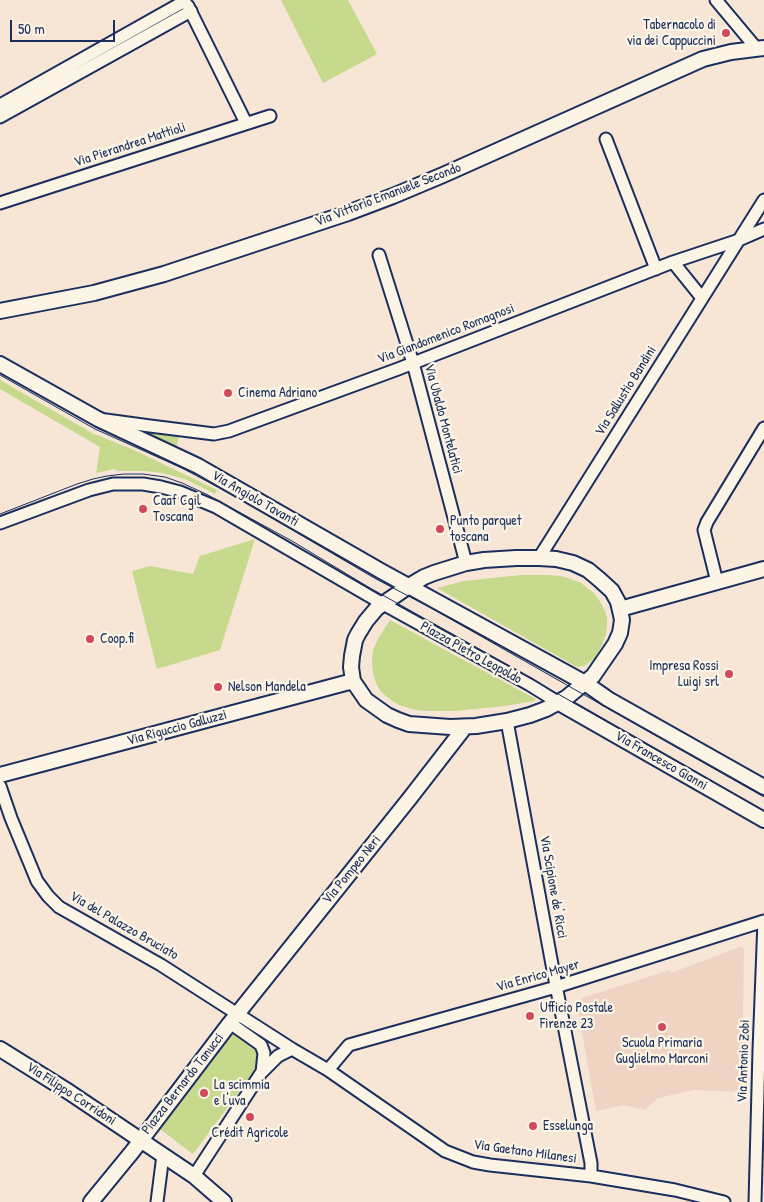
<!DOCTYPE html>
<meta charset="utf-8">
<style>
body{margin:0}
#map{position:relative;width:764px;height:1202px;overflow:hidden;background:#f7e6d6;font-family:"Patrick Hand",sans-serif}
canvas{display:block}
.scale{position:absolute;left:10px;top:20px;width:105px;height:22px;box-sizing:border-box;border:2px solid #1b2f5e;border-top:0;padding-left:6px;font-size:15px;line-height:18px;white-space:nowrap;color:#1b2f5e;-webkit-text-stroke:4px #fcf5e5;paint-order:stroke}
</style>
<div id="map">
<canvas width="764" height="1202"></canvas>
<div class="scale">50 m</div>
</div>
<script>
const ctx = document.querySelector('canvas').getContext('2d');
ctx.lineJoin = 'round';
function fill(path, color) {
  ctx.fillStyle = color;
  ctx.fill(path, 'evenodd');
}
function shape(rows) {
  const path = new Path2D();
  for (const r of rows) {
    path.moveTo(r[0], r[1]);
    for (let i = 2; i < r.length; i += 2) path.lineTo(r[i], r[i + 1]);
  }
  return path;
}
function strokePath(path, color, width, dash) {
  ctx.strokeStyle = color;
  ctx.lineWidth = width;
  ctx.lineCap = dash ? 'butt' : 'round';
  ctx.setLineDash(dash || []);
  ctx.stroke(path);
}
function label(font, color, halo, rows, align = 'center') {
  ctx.font = font + ' "Patrick Hand",sans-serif';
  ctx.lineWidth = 4.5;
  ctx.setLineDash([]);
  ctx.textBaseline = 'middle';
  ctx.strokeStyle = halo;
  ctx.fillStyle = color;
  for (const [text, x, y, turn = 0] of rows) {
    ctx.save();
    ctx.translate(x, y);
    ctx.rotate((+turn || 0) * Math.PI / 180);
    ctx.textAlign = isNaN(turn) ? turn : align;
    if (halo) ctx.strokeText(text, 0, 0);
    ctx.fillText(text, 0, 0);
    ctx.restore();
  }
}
fill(shape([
 [742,946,744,949,742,1092,694,1090,658,1098,645,1110,623,1105,596,1111,577,1005,582,998,670,970,671,973]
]), '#f0d4c3');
fill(shape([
 [281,0,348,0,377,54,323,83],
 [0,380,92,433,134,450,217,490,215,494,185,479,162,473,145,471,118,471,114,469,96,473,100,447,0,389],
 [153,433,179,436,176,449,151,438],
 [255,539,220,650,157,669,132,571,150,566,193,574,200,556],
 [521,575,547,575,561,576,571,579,581,583,594,593,601,603,604,609,607,617,607,625,606,634,602,645,594,659,584,666,577,667,437,588,464,581],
 [390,620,519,690,536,699,534,701,505,706,455,711,428,711,416,710,399,705,391,700,381,692,377,685,373,674,372,662,373,650,379,637],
 [235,1033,257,1048,259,1052,253,1073,193,1154,160,1129,232,1034]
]), '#c6d98d');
const minor = shape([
 [716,0,757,49],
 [188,6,246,123],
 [0,105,185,1],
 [0,117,191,11],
 [606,139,656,269],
 [0,203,270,116],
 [379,255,413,363,466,563],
 [673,262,702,298],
 [106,420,150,426,214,434,229,431,398,369,673,262,739,240,764,229],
 [0,523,89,490,113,484,143,484,161,487,180,492,216,507,383,604,530,685,559,703],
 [539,558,764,200],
 [717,582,704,530,707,522,764,428],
 [507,721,553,970,591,1163,591,1176],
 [0,786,11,818,37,881,48,896,59,907,161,965,292,1049,328,1070,445,1151,473,1162,490,1165,591,1176,675,1190,724,1202],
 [230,1023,261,1045,264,1053,262,1072],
 [328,1070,349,1045,556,987,764,921],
 [194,1176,261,1073,278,1056,292,1049],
 [157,1202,163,1155],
 [755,1202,759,1051,764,921]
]);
const tertiary = shape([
 [0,311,94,293,164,274,348,213,393,196,443,175,703,59,731,52,764,48],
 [0,364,98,419,198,466,381,571,585,683,608,699,764,787],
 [516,558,539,558,556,559,573,563,588,570,600,580,612,591,618,602,621,615,622,620,620,633,615,644,593,676,566,698,546,709,530,715,507,721,476,726,450,727,409,724,398,720,387,715,366,700,353,681,351,667,352,656,355,640,358,634,366,621,377,608,409,586,424,577,434,573,466,563,484,560,516,558],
 [620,609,764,569],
 [559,703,764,820],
 [0,775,353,681],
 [0,1049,69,1092,194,1176,224,1202],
 [91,1202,132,1152,230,1023,410,798,465,727]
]);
strokePath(minor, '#1b2f5e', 15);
strokePath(tertiary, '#1b2f5e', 18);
strokePath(minor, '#fcf5e5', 11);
strokePath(tertiary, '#fcf5e5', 14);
strokePath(shape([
 [0,375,95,429,182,468,231,494,376,579,433,609,764,797],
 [0,514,77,484,93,479,107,476,124,474,143,474,165,477,182,483,206,494,292,541,370,588,479,649,764,811]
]), '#1b2f5e', 1);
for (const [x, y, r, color] of [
 [726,33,5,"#d1495b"],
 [228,393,5,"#d1495b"],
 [143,509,5,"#d1495b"],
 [440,529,5,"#d1495b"],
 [90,639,5,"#d1495b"],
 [729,674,5,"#d1495b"],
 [218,687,5,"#d1495b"],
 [530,1016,5,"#d1495b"],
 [662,1027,5,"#d1495b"],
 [204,1093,5,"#d1495b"],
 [250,1117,5,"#d1495b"],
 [533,1126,5,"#d1495b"]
]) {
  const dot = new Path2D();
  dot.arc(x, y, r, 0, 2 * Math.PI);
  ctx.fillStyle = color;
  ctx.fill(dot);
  strokePath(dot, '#fcf5e5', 2);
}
label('14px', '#1b2f5e', '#fcf5e5', [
 ["Tabernacolo di",716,25,"right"],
 ["via dei Cappuccini",716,41,"right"],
 ["Cinema Adriano",238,393],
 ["Caaf Cgil",153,501],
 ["Toscana",153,517],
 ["Punto parquet",450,521],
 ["toscana",450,537],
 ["Coop.fi",100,639],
 ["Impresa Rossi",719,666,"right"],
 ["Luigi srl",719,682,"right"],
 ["Nelson Mandela",228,687],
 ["Ufficio Postale",540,1008],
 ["Firenze 23",540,1024],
 ["Scuola Primaria",662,1043,"center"],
 ["Guglielmo Marconi",662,1059,"center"],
 ["La scimmia",214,1085],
 ["e l'uva",214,1101],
 ["Esselunga",543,1126],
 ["Crédit Agricole",250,1133,"center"]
], 'left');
label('14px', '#1b2f5e', '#fcf5e5', [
 ["Via Pierandrea Mattioli",130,145,-18],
 ["Via Vittorio Emanuele Secondo",388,195,-21],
 ["Via Giandomenico Romagnosi",446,334,-21],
 ["Via Sallustio Bandini",626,391,-58],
 ["Via Ubaldo Montelatici",443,419,75],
 ["Via Angiolo Tavanti",255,499,30],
 ["Piazza Pietro Leopoldo",471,653,29],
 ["Via Riguccio Galluzzi",177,728,-15],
 ["Via Francesco Gianni",661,761,30],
 ["Via Pompeo Neri",352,870,-51],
 ["Via Scipione de' Ricci",553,887,80],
 ["Via del Palazzo Bruciato",124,926,30],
 ["Via Enrico Mayer",538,976,-16],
 ["Via Antonio Zobi",744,1061,-88],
 ["Piazza Bernardo Tanucci",183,1084,-52],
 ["Via Filippo Corridoni",71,1094,33],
 ["Via Gaetano Milanesi",525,1152,8]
]);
</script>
